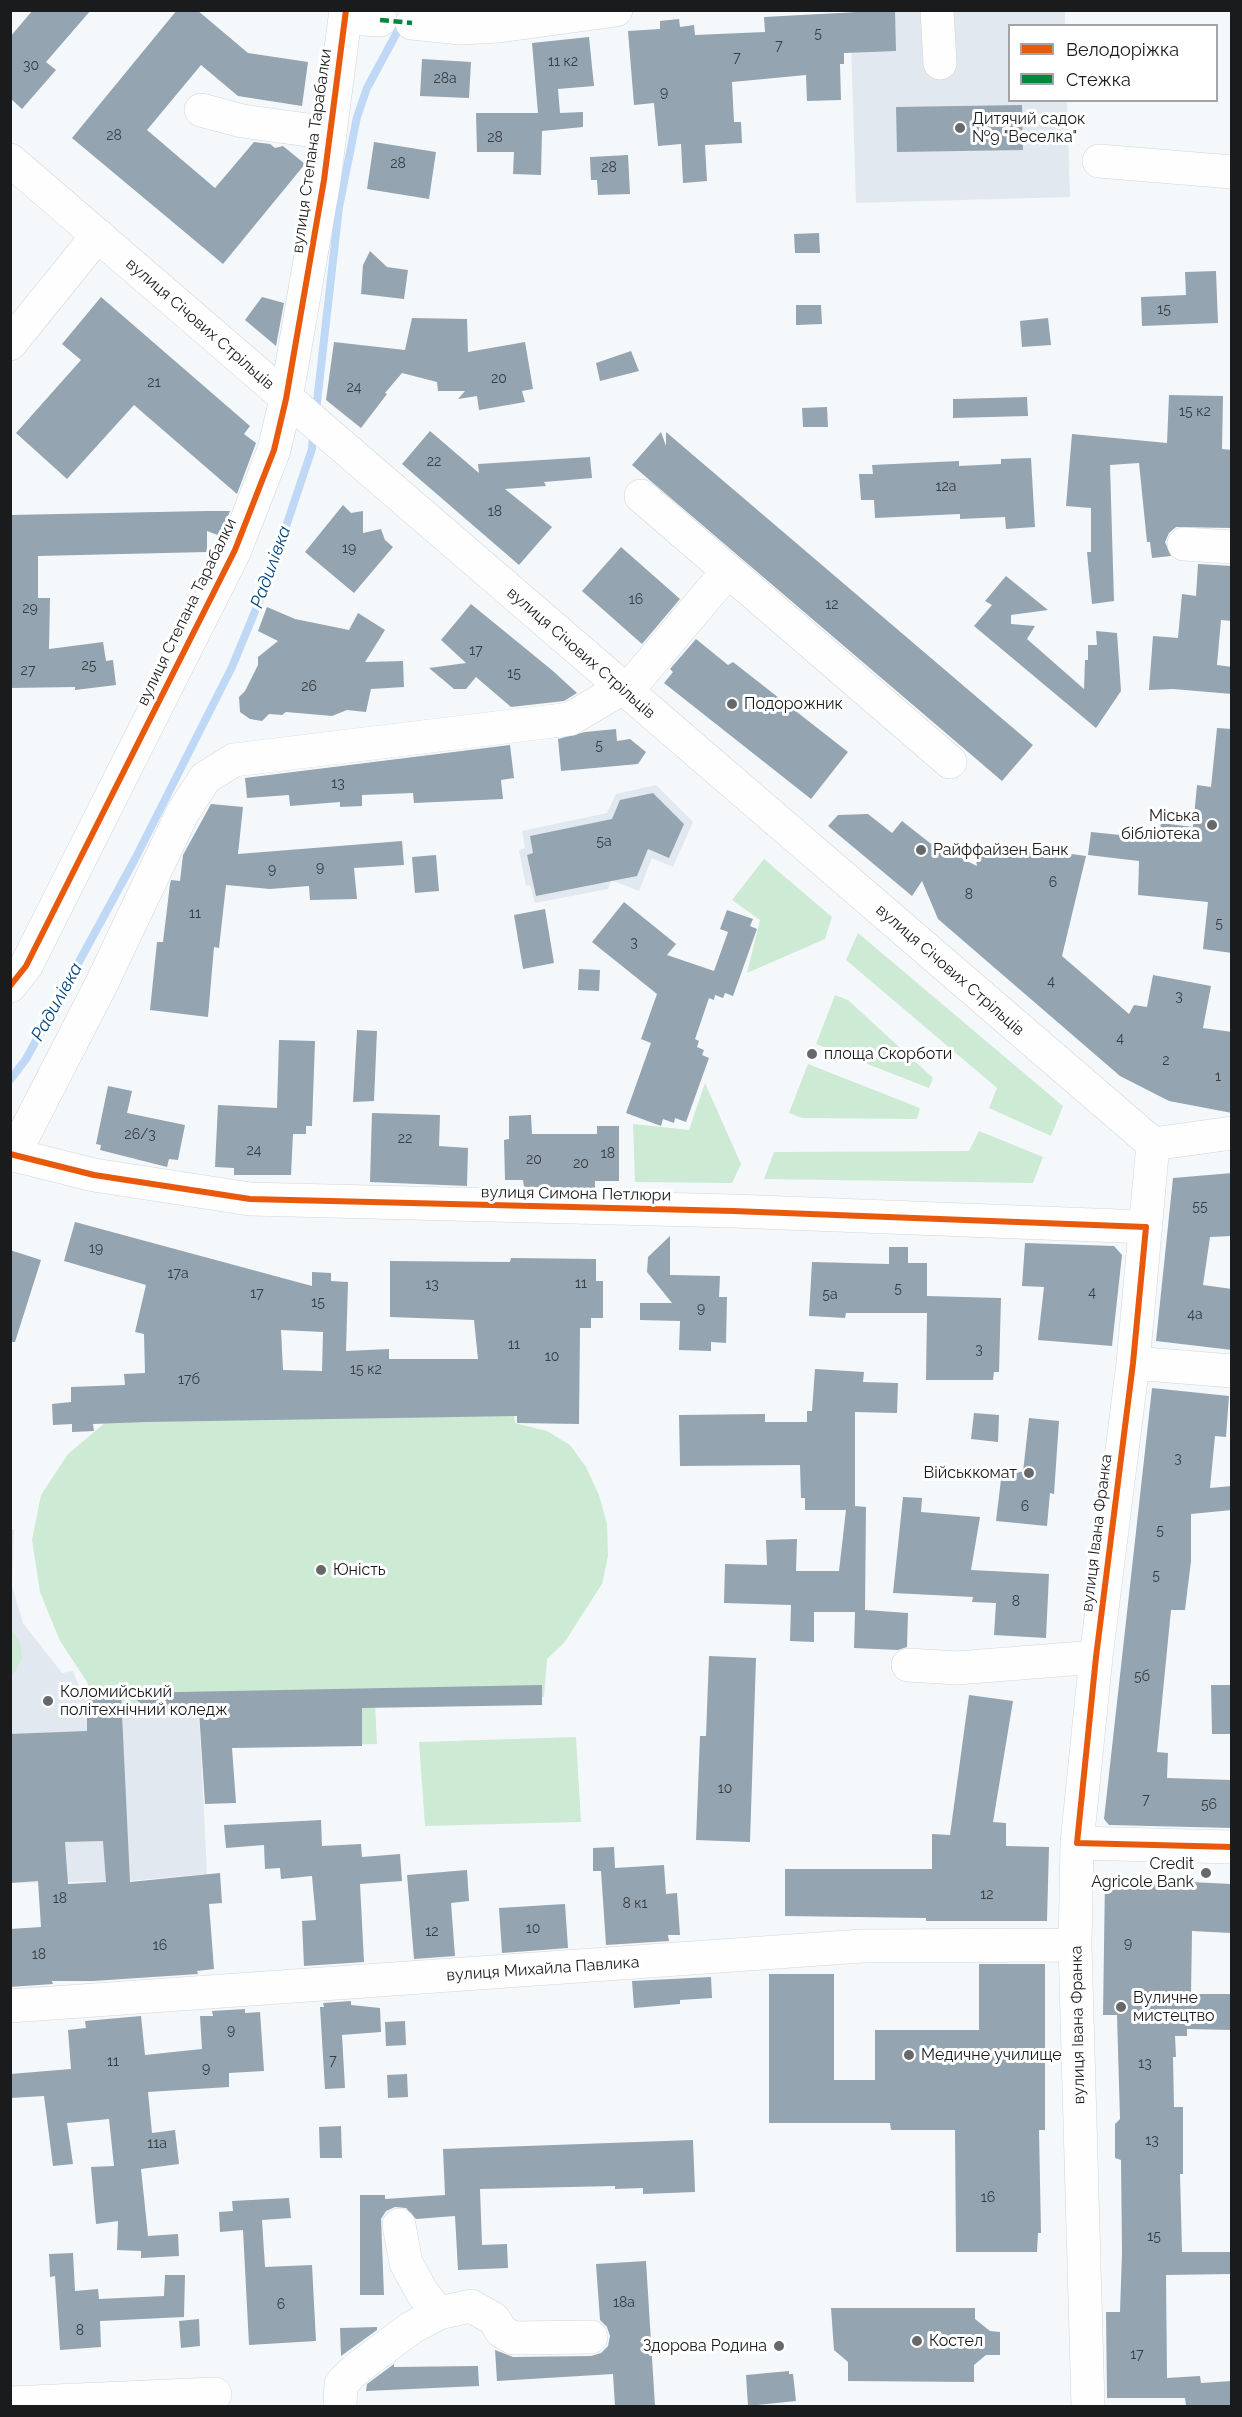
<!DOCTYPE html>
<meta charset="utf-8">
<style>
body{margin:0}
#map{position:relative;width:1242px;height:2417px;overflow:hidden;background:#f5f8fa;font-family:Raleway,sans-serif}
canvas{display:block}
.frame{position:absolute;inset:0;border:12px solid #191b1d;pointer-events:none}
.legend{position:absolute;left:1008px;top:24px;width:210px;height:78px;box-sizing:border-box;background:#fff;border:2px solid #a3a4a5;margin:0;padding:8px 10px;list-style:none;font-size:18px;color:#191b1d}
.legend li{display:flex;align-items:center;gap:12px;height:30px}
.legend b{width:30px;border:2px solid #a3a4a5}
</style>
<div id="map">
<canvas width="1242" height="2417"></canvas>
<div class="frame"></div>
<ul class="legend">
<li><b style="height:8px;background:#e8590c"></b>Велодоріжка</li>
<li><b style="height:8px;background:#00873e"></b>Стежка</li>
</ul>
</div>
<script>
const ctx = document.querySelector('canvas').getContext('2d');
ctx.lineJoin = 'round';
function fill(path, color) {
  ctx.fillStyle = color;
  ctx.fill(path, 'evenodd');
}
function shape(rows) {
  const path = new Path2D();
  for (const r of rows) {
    path.moveTo(r[0], r[1]);
    for (let i = 2; i < r.length; i += 2) path.lineTo(r[i], r[i + 1]);
  }
  return path;
}
function strokePath(path, color, width, dash) {
  ctx.strokeStyle = color;
  ctx.lineWidth = width;
  ctx.lineCap = dash ? 'butt' : 'round';
  ctx.setLineDash(dash || []);
  ctx.stroke(path);
}
function label(font, color, halo, rows, align = 'center') {
  ctx.font = font + ' Raleway,sans-serif';
  ctx.lineWidth = 6;
  ctx.setLineDash([]);
  ctx.textBaseline = 'middle';
  ctx.strokeStyle = halo;
  ctx.fillStyle = color;
  for (const [text, x, y, turn = 0] of rows) {
    ctx.save();
    ctx.translate(x, y);
    ctx.rotate((+turn || 0) * Math.PI / 180);
    ctx.textAlign = isNaN(turn) ? turn : align;
    if (halo) ctx.strokeText(text, 0, 0);
    ctx.fillText(text, 0, 0);
    ctx.restore();
  }
}
fill(shape([
 [850,11,1065,11,1065,25,1010,26,1010,100,1067,101,1070,197,856,203],
 [656,785,693,822,673,867,652,858,639,891,611,880,608,889,535,903,530,885,526,886,519,850,525,848,522,831,607,813,616,794],
 [10,1529,14,1529,12,1586,23,1623,62,1673,73,1671,82,1694,86,1694,86,1710,148,1709,153,1713,199,1712,207,1874,129,1881,11,1883]
]), '#e2e8ef');
fill(shape([
 [764,859,832,917,825,939,747,973,760,920,732,900],
 [858,933,1063,1106,1051,1136,989,1108,997,1088,846,960],
 [835,995,848,1000,933,1078,929,1088,816,1044],
 [808,1064,920,1108,917,1119,802,1118,789,1113],
 [705,1083,741,1164,732,1183,635,1182,633,1124,689,1130],
 [979,1131,1043,1157,1033,1183,764,1179,774,1152,969,1151],
 [512,1389,515,1423,547,1431,570,1445,586,1467,599,1495,607,1524,608,1556,602,1584,564,1643,547,1659,544,1697,375,1703,377,1744,253,1747,252,1707,96,1709,87,1682,60,1641,40,1592,32,1540,41,1495,68,1454,112,1417],
 [11,1630,20,1642,22,1657,16,1671,11,1675],
 [576,1737,581,1822,425,1826,419,1742]
]), '#cdead4');
strokePath(shape([
 [316,411,339,207,357,117,367,88,402,23],
 [10,1080,26,1059,135,859,232,667,268,580,312,449,313,435]
]), '#bed8f5', 8);
fill(shape([
 [33,10,91,10,46,62,56,70,22,109,10,98,10,37],
 [177,10,197,10,248,53,308,62,302,106,238,96,201,65,147,130,215,188,254,142,270,144,275,148,283,146,305,164,223,264,72,138],
 [895,10,896,51,844,53,844,64,840,64,841,100,807,101,806,75,732,82,734,122,741,122,742,143,705,145,707,181,683,183,681,144,658,146,654,103,634,105,628,31,660,29,660,21,679,19,680,27,694,25,695,35,765,32,764,17],
 [589,37,594,86,558,89,560,113,583,112,583,127,542,131,541,175,513,174,514,152,477,152,476,113,538,113,532,43],
 [422,59,471,62,469,98,420,96],
 [1022,105,1023,150,897,152,896,107],
 [374,142,436,152,429,199,367,189],
 [628,155,630,194,598,195,597,180,591,180,590,157],
 [819,233,820,253,795,253,794,234],
 [370,251,387,267,408,270,404,299,361,294,363,265],
 [1216,271,1218,323,1142,326,1141,297,1186,295,1185,272],
 [101,297,250,426,244,434,256,443,237,494,134,405,67,479,16,433,81,360,62,344],
 [262,297,284,303,276,346,245,320],
 [796,305,821,305,822,324,796,325],
 [412,318,467,319,468,352,525,342,533,389,522,391,525,402,479,410,477,396,458,399,465,391,438,391,437,382,402,373,385,393,387,394,361,428,326,400,334,342,405,350],
 [1048,318,1051,345,1022,347,1020,321],
 [631,351,639,371,600,381,596,363],
 [1169,395,1223,396,1222,449,1232,450,1232,528,1176,527,1169,533,1165,542,1171,556,1152,558,1150,542,1147,542,1139,463,1110,465,1114,601,1092,604,1087,552,1091,552,1091,508,1066,506,1072,434,1167,443],
 [1027,397,1028,416,953,418,953,399],
 [827,407,828,427,803,427,802,408],
 [430,431,479,473,478,464,590,457,592,478,544,482,546,486,505,489,552,527,519,565,402,464],
 [661,432,666,446,666,432,1033,745,1002,781,632,465],
 [1031,458,1035,527,1006,529,1005,517,960,519,960,514,875,518,874,500,861,500,859,474,873,474,872,465,959,461,959,466,1001,464,1001,459],
 [343,505,351,513,363,511,363,533,381,529,385,540,393,547,354,593,305,552],
 [206,511,230,511,220,536,207,531,207,552,38,556,38,598,50,598,49,649,103,642,106,661,113,660,116,685,75,690,75,687,10,688,10,515],
 [621,547,680,599,642,644,582,591],
 [1198,564,1232,566,1232,621,1221,620,1217,665,1232,667,1232,694,1173,689,1149,690,1153,636,1178,638,1182,594,1196,596],
 [1006,576,1048,610,1011,615,1011,624,1035,626,1027,639,1084,689,1085,660,1088,660,1088,645,1097,645,1096,631,1117,633,1121,691,1096,728,974,626,992,605,985,601],
 [471,604,553,671,577,693,564,701,511,707,476,677,466,689,454,689,429,668,466,663,441,640],
 [267,607,295,619,349,630,358,613,385,630,365,662,403,661,404,687,371,689,366,712,347,710,332,716,286,712,282,715,269,714,262,721,250,719,240,712,239,697,245,691,258,665,258,657,278,641,258,631],
 [696,639,728,665,733,662,848,752,811,799,664,683,673,672,670,669],
 [1217,728,1232,729,1232,953,1203,949,1208,902,1138,895,1139,861,1088,855,1091,832,1159,839,1161,823,1193,827,1197,785,1211,787],
 [616,729,617,741,630,739,646,752,638,764,561,771,558,739,585,732],
 [510,745,514,778,501,780,503,799,414,803,413,793,362,795,362,806,340,807,340,802,290,806,289,795,247,798,245,778],
 [653,793,684,824,669,858,648,849,637,876,536,896,527,855,533,853,530,836,612,819,620,800],
 [211,804,243,807,238,854,402,841,404,865,354,868,357,899,310,900,309,886,270,889,226,885,219,948,214,947,208,1017,150,1010,157,942,163,942,170,884,171,880,180,881,183,855],
 [868,814,892,833,902,821,949,858,951,853,977,866,974,849,1034,852,1035,849,1086,856,1062,956,1129,1014,1134,1005,1147,1007,1153,975,1211,986,1203,1028,1232,1032,1232,1113,1169,1101,1120,1076,938,919,922,881,912,896,828,826,838,815],
 [436,855,439,891,415,893,412,857],
 [624,902,676,944,667,955,714,971,728,932,720,929,727,910,753,919,750,926,757,929,733,996,725,993,723,998,715,995,714,1000,709,998,695,1039,699,1041,697,1047,704,1050,702,1055,709,1058,686,1122,675,1118,674,1123,663,1119,661,1126,626,1113,651,1043,641,1039,657,994,592,942],
 [545,909,554,963,523,969,514,915],
 [579,969,600,970,599,991,578,990],
 [357,1030,377,1031,374,1101,353,1102],
 [279,1040,315,1041,312,1126,306,1126,306,1134,293,1134,291,1175,234,1175,234,1168,215,1167,218,1105,277,1108],
 [108,1086,132,1091,127,1113,185,1125,178,1160,169,1159,167,1167,100,1150,101,1145,96,1144],
 [372,1113,440,1115,439,1146,468,1148,467,1186,370,1182],
 [531,1115,532,1134,597,1134,597,1126,619,1126,619,1181,595,1181,595,1188,524,1187,523,1180,505,1180,504,1140,509,1139,509,1116],
 [1232,1173,1232,1236,1210,1237,1203,1285,1232,1289,1232,1350,1156,1341,1173,1178],
 [75,1222,312,1286,312,1272,331,1273,331,1281,348,1282,346,1351,389,1349,389,1359,478,1359,474,1320,390,1317,390,1261,510,1262,511,1258,596,1259,596,1281,603,1281,603,1318,591,1318,591,1328,580,1328,579,1424,517,1423,517,1416,146,1422,93,1424,94,1431,72,1432,72,1424,53,1425,52,1404,71,1402,71,1387,125,1385,124,1374,145,1373,144,1334,135,1332,146,1285,64,1261],
 [281,1330,323,1332,322,1371,283,1370],
 [670,1236,670,1275,720,1276,719,1297,727,1297,726,1343,711,1342,711,1351,679,1350,680,1321,640,1320,640,1303,672,1303,647,1272,648,1257],
 [1025,1243,1114,1246,1122,1255,1112,1346,1038,1340,1044,1287,1022,1286],
 [889,1247,908,1247,908,1263,927,1263,927,1296,1001,1298,999,1372,994,1372,993,1380,926,1380,927,1313,846,1313,845,1318,809,1316,812,1262,889,1264],
 [10,1250,41,1260,15,1342,10,1342],
 [815,1369,864,1372,863,1382,898,1383,897,1413,855,1412,855,1506,866,1507,865,1610,908,1613,907,1647,898,1650,854,1648,855,1612,814,1612,814,1642,790,1641,791,1605,724,1603,725,1564,767,1565,766,1540,797,1539,796,1571,839,1571,846,1510,805,1510,805,1498,801,1498,800,1465,680,1466,679,1415,765,1414,765,1422,807,1422,807,1411,812,1411],
 [1152,1388,1229,1396,1226,1437,1215,1436,1210,1488,1232,1486,1232,1510,1191,1514,1191,1561,1185,1610,1171,1610,1157,1752,1168,1753,1167,1778,1232,1780,1232,1828,1109,1825,1104,1819],
 [974,1413,999,1415,998,1442,971,1439],
 [1029,1418,1059,1421,1054,1494,1050,1493,1047,1526,996,1521,1002,1471,1023,1472],
 [903,1497,922,1498,921,1512,980,1517,971,1570,1049,1574,1046,1638,994,1635,996,1603,972,1602,973,1597,893,1593],
 [709,1656,756,1658,750,1842,696,1840,700,1736,706,1736],
 [542,1685,542,1705,362,1708,362,1746,232,1748,236,1803,205,1804,199,1711,153,1712,127,1693],
 [1211,1685,1232,1685,1232,1734,1212,1734],
 [121,1693,130,1882,220,1873,222,1903,209,1904,214,1969,197,1971,198,1974,93,1981,52,1981,53,1984,10,1987,10,1929,41,1927,38,1881,10,1883,10,1734,87,1731,87,1694],
 [103,1841,106,1882,68,1884,65,1842],
 [969,1695,1013,1701,993,1822,1006,1823,1006,1846,1049,1847,1047,1921,926,1921,926,1918,785,1916,785,1869,932,1869,932,1834,950,1835],
 [321,1820,322,1846,361,1844,362,1857,400,1854,402,1881,360,1884,364,1962,304,1966,302,1921,316,1920,312,1876,281,1879,280,1868,265,1869,264,1845,226,1848,224,1825],
 [614,1847,615,1868,664,1865,666,1894,677,1893,680,1935,668,1935,669,1941,606,1945,601,1871,593,1871,593,1848],
 [467,1870,469,1901,451,1903,455,1956,414,1959,407,1875],
 [1105,1878,1232,1884,1231,1933,1192,1931,1191,1994,1232,1994,1232,2030,1187,2029,1187,2036,1175,2036,1176,2057,1173,2057,1174,2107,1183,2107,1183,2174,1180,2174,1182,2252,1232,2252,1232,2274,1166,2275,1167,2378,1200,2376,1201,2383,1232,2381,1232,2406,1186,2406,1185,2398,1107,2398,1106,2312,1120,2312,1122,2253,1121,2160,1115,2158,1115,2124,1120,2119,1117,2015,1103,2015],
 [565,1904,568,1948,502,1953,499,1908],
 [979,1964,1045,1964,1045,2130,1039,2130,1041,2233,1038,2233,1037,2252,956,2252,955,2130,891,2130,890,2123,769,2123,769,1974,834,1974,834,2080,875,2080,875,2030,979,2030],
 [711,1977,712,1998,680,2000,680,2004,634,2008,632,1981],
 [351,2001,351,2005,380,2008,381,2032,342,2035,345,2088,325,2089,320,2007,324,2007,323,2003],
 [245,2009,245,2013,260,2012,264,2071,229,2073,229,2087,148,2092,152,2133,175,2130,179,2164,141,2169,148,2236,178,2234,179,2256,141,2258,141,2251,117,2250,118,2221,96,2224,91,2167,114,2166,109,2119,67,2123,73,2164,53,2166,44,2096,10,2098,10,2074,71,2069,68,2030,86,2028,85,2021,141,2016,145,2055,202,2049,200,2016,213,2016,212,2011],
 [405,2021,406,2045,386,2046,385,2022],
 [407,2074,408,2097,388,2098,387,2075],
 [341,2126,342,2158,320,2158,319,2127],
 [693,2140,695,2192,643,2194,643,2188,615,2189,615,2186,480,2189,482,2245,507,2244,508,2268,458,2270,455,2216,416,2219,406,2208,395,2207,386,2211,381,2219,384,2295,360,2295,360,2195,385,2195,385,2199,445,2195,443,2149],
 [289,2198,291,2218,262,2220,265,2267,312,2265,316,2341,249,2345,243,2230,220,2232,219,2212,233,2211,232,2201],
 [73,2253,75,2291,98,2289,99,2299,164,2296,165,2275,185,2275,184,2317,100,2321,101,2347,60,2350,55,2276,50,2277,49,2254],
 [646,2261,655,2406,615,2406,613,2374,497,2381,495,2350,513,2357,591,2356,601,2353,608,2346,610,2336,607,2327,600,2320,596,2264],
 [831,2308,975,2308,975,2319,990,2331,1000,2332,1000,2355,986,2355,974,2365,974,2382,848,2381,848,2362,834,2350],
 [199,2319,200,2346,181,2348,179,2321],
 [377,2327,377,2330,341,2356,340,2328],
 [394,2364,394,2367,478,2366,479,2386,366,2391,367,2384],
 [789,2371,789,2374,793,2374,796,2401,748,2406,746,2375]
]), '#94a4b0');
const minor = shape([
 [937,10,940,63],
 [345,18,380,20],
 [412,23,460,28,499,26,616,10],
 [201,110,242,121,330,133],
 [10,160,1153,1144],
 [1099,161,1232,172],
 [10,344,98,235],
 [641,496,950,762],
 [1184,544,1232,547],
 [10,986,26,966,235,550,274,450,286,399,324,180,346,10],
 [1153,1144,1232,1133],
 [10,1154,94,1175,250,1199,733,1211,1146,1227],
 [14,1154,102,983,182,814,205,778,234,760,570,719,636,680,728,571],
 [1133,1363,1232,1371],
 [908,1665,957,1668,1096,1657],
 [1077,1843,1232,1847],
 [10,2006,862,1946,1075,1945],
 [399,2225,406,2263,423,2294,439,2313],
 [10,2403,215,2394],
 [340,2406,341,2384,355,2370,411,2328,439,2313,471,2306,494,2319,501,2331,513,2338,591,2337],
 [1088,2406,1075,1945,1077,1843,1096,1657,1133,1363,1153,1144]
]);
strokePath(minor, '#d2d4d6', 34);
strokePath(minor, '#fefefe', 33);
strokePath(shape([
 [380,20,412,23]
]), '#00873e', 4.5, [9, 4.5]);
strokePath(shape([
 [10,986,26,966,235,550,274,450,286,399,324,180,346,10],
 [10,1154,94,1175,250,1199,733,1211,1146,1227,1133,1363,1096,1657,1077,1843,1232,1847]
]), '#e8590c', 6);
for (const [x, y, r, color] of [
 [960,128,6,"#66686a"],
 [732,704,6,"#66686a"],
 [1212,825,6,"#66686a"],
 [921,850,6,"#66686a"],
 [812,1054,6,"#66686a"],
 [1029,1473,6,"#66686a"],
 [321,1570,6,"#66686a"],
 [48,1701,6,"#66686a"],
 [1206,1873,6,"#66686a"],
 [1121,2007,6,"#66686a"],
 [909,2055,6,"#66686a"],
 [917,2341,6,"#66686a"],
 [779,2346,6,"#66686a"]
]) {
  const dot = new Path2D();
  dot.arc(x, y, r, 0, 2 * Math.PI);
  ctx.fillStyle = color;
  ctx.fill(dot);
  strokePath(dot, '#fff', 2);
}
label('14px', '#383d42', null, [
 ["5",818,34],
 ["7",779,46],
 ["7",737,58],
 ["11 к2",563,62],
 ["30",31,66],
 ["28а",445,79],
 ["9",664,93],
 ["28",114,136],
 ["28",495,138],
 ["28",398,164],
 ["28",609,168],
 ["15",1164,310],
 ["20",499,379],
 ["21",154,383],
 ["24",354,388],
 ["15 к2",1195,412],
 ["22",434,462],
 ["12а",946,487],
 ["18",495,512],
 ["19",349,549],
 ["16",636,600],
 ["12",832,605],
 ["29",30,609],
 ["17",476,651],
 ["25",89,666],
 ["27",28,671],
 ["15",514,674],
 ["26",309,687],
 ["5",599,746],
 ["13",338,784],
 ["5а",604,842],
 ["9",320,868],
 ["9",272,870],
 ["6",1053,883],
 ["8",969,895],
 ["11",195,914],
 ["5",1219,924],
 ["3",634,943],
 ["4",1051,982],
 ["3",1179,997],
 ["4",1120,1039],
 ["2",1166,1061],
 ["1",1218,1077],
 ["26/3",140,1135],
 ["22",405,1139],
 ["24",254,1151],
 ["18",608,1154],
 ["20",534,1160],
 ["20",581,1164],
 ["55",1200,1207],
 ["19",96,1249],
 ["17а",178,1274],
 ["11",581,1284],
 ["13",432,1285],
 ["5",898,1289],
 ["4",1092,1293],
 ["17",257,1294],
 ["5а",830,1295],
 ["15",318,1303],
 ["9",701,1309],
 ["4а",1195,1315],
 ["11",514,1345],
 ["3",979,1350],
 ["10",552,1357],
 ["15 к2",366,1370],
 ["17б",189,1380],
 ["3",1178,1459],
 ["6",1025,1507],
 ["5",1160,1531],
 ["5",1156,1576],
 ["8",1016,1602],
 ["5б",1142,1677],
 ["10",725,1789],
 ["7",1146,1800],
 ["56",1209,1805],
 ["12",987,1895],
 ["18",60,1899],
 ["8 к1",635,1904],
 ["10",533,1929],
 ["12",432,1932],
 ["9",1128,1944],
 ["16",160,1946],
 ["18",39,1955],
 ["9",231,2031],
 ["7",333,2061],
 ["11",113,2062],
 ["13",1145,2064],
 ["9",206,2069],
 ["13",1152,2141],
 ["11а",157,2144],
 ["16",988,2198],
 ["15",1154,2237],
 ["18а",624,2303],
 ["6",281,2305],
 ["8",80,2331],
 ["17",1137,2355]
]);
label('16px', '#191b1d', '#fff', [
 ["Дитячий садок",972,119],
 ["№9 \"Веселка\"",972,137],
 ["Подорожник",744,704],
 ["Міська",1200,816,"right"],
 ["бібліотека",1200,834,"right"],
 ["Райффайзен Банк",933,850],
 ["площа Скорботи",824,1054],
 ["Військкомат",1017,1473,"right"],
 ["Юність",333,1570],
 ["Коломийський",60,1692],
 ["політехнічний коледж",60,1710],
 ["Credit",1194,1864,"right"],
 ["Agricole Bank",1194,1882,"right"],
 ["Вуличне",1133,1998],
 ["мистецтво",1133,2016],
 ["Медичне училище",921,2055],
 ["Костел",929,2341],
 ["Здорова Родина",767,2346,"right"]
], 'left');
label('16px', '#191b1d', '#fff', [
 ["вулиця Степана Тарабалки",312,151,-82],
 ["вулиця Січових Стрільців",200,324,41],
 ["вулиця Степана Тарабалки",187,612,-64],
 ["вулиця Січових Стрільців",581,653,41],
 ["вулиця Січових Стрільців",950,970,41],
 ["вулиця Симона Петлюри",576,1194,1],
 ["вулиця Івана Франка",1097,1533,-83],
 ["вулиця Михайла Павлика",543,1969,-4],
 ["вулиця Івана Франка",1078,2025,-91]
]);
label('italic 18px', '#00447e', '#fff', [
 ["Радилівка",271,567,-70],
 ["Радилівка",57,1002,-61]
]);
</script>
